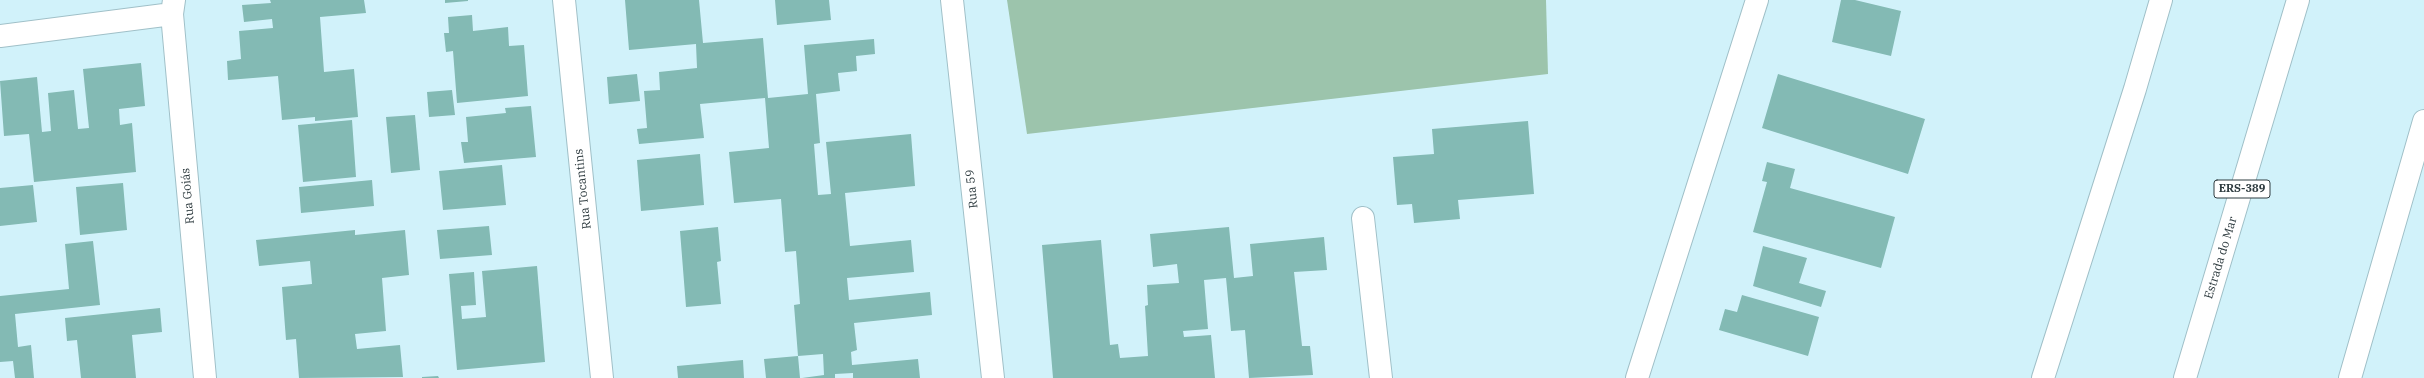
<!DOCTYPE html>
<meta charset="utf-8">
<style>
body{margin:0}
canvas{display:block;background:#d1f2fa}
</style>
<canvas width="2424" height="378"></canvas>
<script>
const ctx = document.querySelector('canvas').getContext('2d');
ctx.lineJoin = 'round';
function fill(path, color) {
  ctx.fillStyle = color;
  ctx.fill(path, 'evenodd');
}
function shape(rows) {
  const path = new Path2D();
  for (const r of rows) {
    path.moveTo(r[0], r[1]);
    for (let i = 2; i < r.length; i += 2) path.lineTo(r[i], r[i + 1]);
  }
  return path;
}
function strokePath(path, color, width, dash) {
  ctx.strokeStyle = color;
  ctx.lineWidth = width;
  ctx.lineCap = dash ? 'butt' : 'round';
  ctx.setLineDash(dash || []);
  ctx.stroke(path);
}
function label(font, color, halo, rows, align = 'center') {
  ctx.font = font + ' "IBM Plex Serif",serif';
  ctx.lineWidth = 4;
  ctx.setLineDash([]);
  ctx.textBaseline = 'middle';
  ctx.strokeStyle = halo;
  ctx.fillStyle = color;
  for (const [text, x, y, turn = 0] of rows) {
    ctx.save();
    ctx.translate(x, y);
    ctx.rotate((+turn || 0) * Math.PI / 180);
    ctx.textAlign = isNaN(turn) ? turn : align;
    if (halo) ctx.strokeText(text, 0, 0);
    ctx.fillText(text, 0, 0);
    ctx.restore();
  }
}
fill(shape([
 [1007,0,1546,0,1548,74,1027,134]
]), '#9cc4ac');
fill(shape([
 [270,0,364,0,366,13,320,17,324,72,354,69,358,117,315,121,315,117,282,120,278,76,228,80,227,61,241,59,239,31,273,28,272,19,244,22,242,5,271,3],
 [445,0,468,0,468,1,445,3],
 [625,0,699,0,703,43,763,38,768,98,808,94,804,45,874,39,875,54,856,56,857,71,838,73,840,91,816,94,820,143,814,144,818,195,831,194,826,142,911,134,915,186,845,193,850,246,911,240,914,272,847,278,849,300,930,292,932,315,854,323,857,350,851,352,852,365,918,359,920,378,853,378,853,373,835,374,835,378,802,378,824,375,823,354,798,356,794,305,800,304,796,251,785,252,781,199,734,203,729,152,769,148,765,98,700,104,704,138,639,144,637,129,647,128,644,91,660,90,659,72,697,68,696,44,629,50],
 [775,0,829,0,831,20,777,25],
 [1841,0,1855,0,1901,11,1891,56,1832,42],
 [472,15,473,31,508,27,509,46,524,45,528,96,457,103,453,51,446,52,444,33,449,33,448,17],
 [141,63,145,106,119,109,120,125,132,123,136,172,34,182,29,134,4,136,0,81,37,77,42,132,51,131,48,93,74,90,78,129,89,128,83,69],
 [637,74,640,101,609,104,607,77],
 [1778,74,1925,119,1908,174,1762,128],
 [452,90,455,115,429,117,427,92],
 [531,106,536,157,464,163,461,142,468,142,466,117,506,113,505,108],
 [415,115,420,170,391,173,386,117],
 [352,120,356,177,303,182,298,125],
 [1528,121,1534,194,1458,200,1460,219,1414,223,1412,204,1397,205,1393,157,1434,154,1432,129],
 [700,154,704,205,641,211,637,160],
 [1767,162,1795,169,1790,188,1895,217,1881,268,1753,232,1767,182,1762,181],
 [502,165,506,205,443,210,439,171],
 [372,180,374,206,301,213,299,187],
 [123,183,127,230,80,235,76,187],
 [33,185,37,222,0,226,0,188],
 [489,226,492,255,440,259,437,230],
 [718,227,721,261,717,262,721,304,686,307,680,231],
 [1229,227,1234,278,1253,276,1250,244,1324,237,1327,270,1294,272,1302,346,1310,346,1313,375,1249,378,1245,330,1231,331,1226,278,1204,280,1208,329,1183,331,1184,337,1211,335,1215,378,1053,378,1042,245,1101,240,1110,345,1118,344,1120,358,1148,356,1145,306,1148,305,1147,285,1179,283,1177,264,1153,267,1150,234],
 [355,230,355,235,405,230,409,275,382,278,386,331,355,334,357,349,400,345,403,377,299,378,296,339,286,340,282,287,312,284,310,261,259,266,256,240],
 [93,241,100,305,15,314,18,347,31,345,34,378,15,378,13,361,0,362,0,296,69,289,65,244],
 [1763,246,1807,258,1799,283,1826,291,1821,307,1753,286],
 [537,266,545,362,457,370,449,274,474,272,476,305,461,306,462,319,486,317,482,271],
 [1742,295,1819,317,1808,356,1719,330,1725,309,1737,312],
 [160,308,162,332,132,335,136,378,81,378,77,340,67,341,65,318],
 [798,356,800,378,766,378,764,359],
 [743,360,744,378,678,378,677,366],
 [438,376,439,378,422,378,422,377]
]), '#83bab4');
const minor = shape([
 [564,0,602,378],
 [952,0,993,378],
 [172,14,205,378],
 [0,36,172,14,174,0],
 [1363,218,1381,378],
 [1637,378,1757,0],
 [2043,378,2135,89,2161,0],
 [2350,378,2424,121]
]);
const major = shape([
 [2185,378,2298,0]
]);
strokePath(minor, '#a0c0c8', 24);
strokePath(major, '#a0c0c8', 24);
strokePath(minor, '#fff', 22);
strokePath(major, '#fff', 22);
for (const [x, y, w] of [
 [2242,189,56]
]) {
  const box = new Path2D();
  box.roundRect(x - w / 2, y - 9, w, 18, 3);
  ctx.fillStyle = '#fff';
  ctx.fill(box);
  strokePath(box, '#2f3c40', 1);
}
label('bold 11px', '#2f3c40', null, [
 ["ERS-389",2242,189]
]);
label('12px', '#2f3c40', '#fff', [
 ["Rua Tocantins",583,189,-96],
 ["Rua 59",972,189,-96],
 ["Rua Goiás",188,196,-95],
 ["Estrada do Mar",2221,258,-73]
]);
</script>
